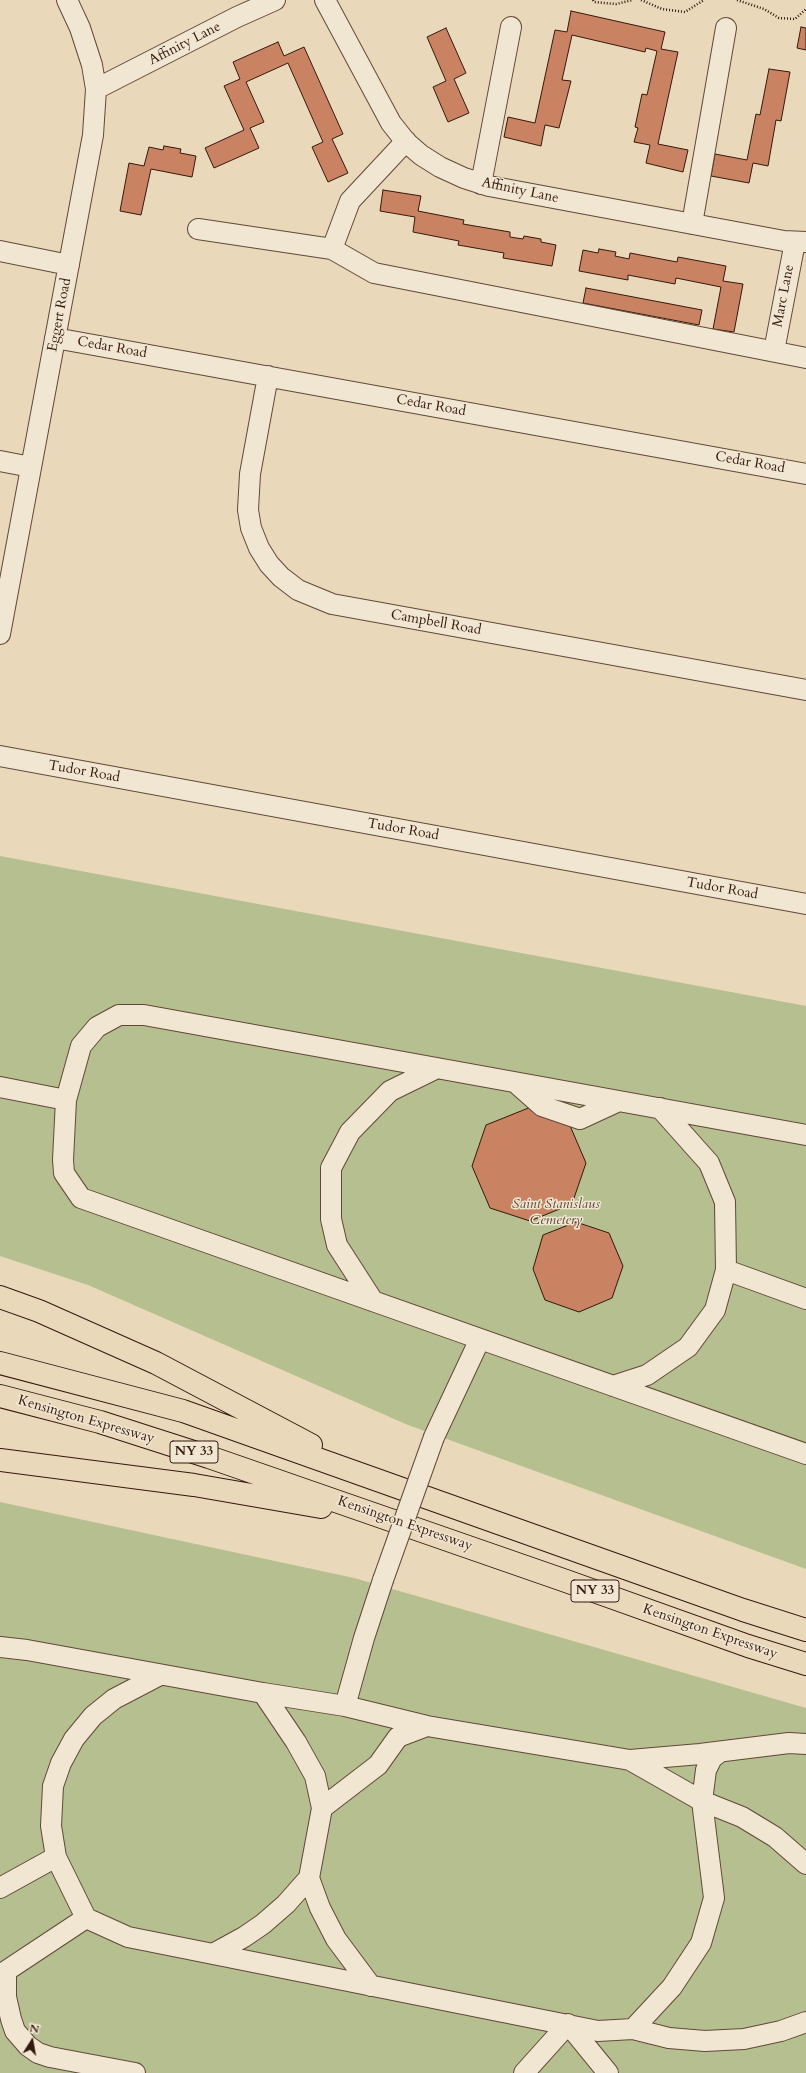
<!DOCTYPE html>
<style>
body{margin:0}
#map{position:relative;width:806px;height:2073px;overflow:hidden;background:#e9d8b9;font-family:Cardo,serif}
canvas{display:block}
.north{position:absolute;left:12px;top:2021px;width:40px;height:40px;-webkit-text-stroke:3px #f1e6d2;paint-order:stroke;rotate:11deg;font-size:11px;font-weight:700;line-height:16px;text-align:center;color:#35180e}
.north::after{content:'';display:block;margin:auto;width:14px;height:18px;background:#35180e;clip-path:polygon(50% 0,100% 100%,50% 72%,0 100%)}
</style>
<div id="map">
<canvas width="806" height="2073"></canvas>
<div class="north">N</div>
</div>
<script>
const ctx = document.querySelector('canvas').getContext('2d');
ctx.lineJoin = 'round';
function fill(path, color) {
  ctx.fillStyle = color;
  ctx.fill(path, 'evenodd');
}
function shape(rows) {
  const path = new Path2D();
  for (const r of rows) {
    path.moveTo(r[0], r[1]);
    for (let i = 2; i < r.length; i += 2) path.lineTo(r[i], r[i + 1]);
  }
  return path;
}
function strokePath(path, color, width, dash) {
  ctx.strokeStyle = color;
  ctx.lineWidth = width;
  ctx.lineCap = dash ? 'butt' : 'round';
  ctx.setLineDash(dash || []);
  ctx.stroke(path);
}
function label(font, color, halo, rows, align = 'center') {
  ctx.font = font + ' Cardo,serif';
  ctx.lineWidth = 3;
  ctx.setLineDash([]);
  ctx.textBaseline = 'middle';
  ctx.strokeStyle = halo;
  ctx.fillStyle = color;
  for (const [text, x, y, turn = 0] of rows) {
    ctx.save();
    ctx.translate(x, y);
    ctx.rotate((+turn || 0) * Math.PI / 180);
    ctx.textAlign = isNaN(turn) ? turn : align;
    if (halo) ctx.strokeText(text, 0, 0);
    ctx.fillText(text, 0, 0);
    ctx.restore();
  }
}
fill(shape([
 [0,856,806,1006,806,1569,408,1425,88,1285,0,1256],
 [0,1502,354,1578,806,1708,806,2073,0,2073]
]), '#b6bf8f');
const building = shape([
 [571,11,665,32,661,49,678,52,658,144,688,150,683,172,646,163,650,145,634,142,638,128,635,127,642,94,647,95,657,51,646,48,645,52,572,35,562,80,571,81,559,128,545,125,541,146,504,137,508,117,535,123,555,30,567,32,571,11],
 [801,27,806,28,806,50,797,48,801,27],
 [446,28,466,73,454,79,469,113,448,122,433,87,446,81,427,37,446,28],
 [278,42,284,56,304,47,343,134,332,139,348,173,328,182,312,147,323,142,288,63,246,82,264,122,250,128,259,148,214,168,205,148,244,130,224,86,240,79,233,62,278,42],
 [769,69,790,72,781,121,776,120,768,166,753,163,749,183,711,176,715,154,747,160,756,114,760,115,769,69],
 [164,146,181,149,180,153,196,156,192,177,151,169,141,215,120,211,129,163,144,166,149,147,163,150,164,146],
 [383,190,421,196,418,211,464,220,463,224,510,232,510,237,523,239,524,236,541,239,541,242,556,245,552,266,503,258,504,253,458,245,459,241,413,232,415,217,380,211,383,190],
 [599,249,616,252,615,256,629,259,630,253,677,262,678,257,726,266,723,281,743,284,734,332,713,329,721,287,676,278,675,284,628,275,628,280,579,271,583,250,598,253,599,249],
 [586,288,702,310,699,325,583,303,586,288],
 [541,1103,568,1121,586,1163,572,1204,530,1221,490,1208,472,1166,486,1125,541,1103],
 [576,1222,609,1233,623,1266,612,1298,579,1312,545,1300,533,1269,543,1235,576,1222]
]);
fill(building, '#c98362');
strokePath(building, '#35180e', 1);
const minor = shape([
 [325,0,391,123,406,142,421,155,440,167,464,178,489,186,784,241,806,242],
 [96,89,237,17,275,0],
 [481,184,511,27],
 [692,224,726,28],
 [198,229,332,249,350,201,406,141],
 [332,249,374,273,806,358],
 [0,251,69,265],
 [55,338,806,474],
 [774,351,795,242],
 [268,376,250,474,248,510,251,528,259,548,269,564,281,577,298,590,332,604,806,690],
 [0,461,31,467],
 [0,634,93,135,96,89,92,65,80,28,67,0],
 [0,756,806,904],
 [516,1083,542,1106,580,1119,619,1101],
 [0,1087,66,1100],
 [806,1135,144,1015,119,1015,97,1027,81,1046,66,1100,63,1160,64,1173,81,1198,806,1454],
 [726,1270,806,1299],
 [373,1301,337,1245,331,1219,331,1168,350,1132,390,1091,437,1068],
 [613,1386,647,1375,688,1347,715,1310,726,1270,725,1202,709,1163,660,1108],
 [434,1437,480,1339],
 [0,1647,27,1650,263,1693,345,1706,427,1726,630,1760,702,1801,714,1898,701,1943,672,1987,633,2029,598,2031,128,1937,86,1918,56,1857,51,1826,53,1786,61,1763,74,1739,93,1716,114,1699,160,1675],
 [345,1706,364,1638,383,1580],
 [720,1752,712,1758,706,1770,702,1801,742,1817,775,1837,806,1864],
 [630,1760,700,1754,789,1743,806,1744],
 [322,1808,378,1765,398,1737,427,1726],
 [309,1878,320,1908,336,1939,371,1986],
 [0,1888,56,1857],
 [213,1954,244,1937,263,1924,286,1904,309,1878,322,1808,315,1776,296,1742,263,1693],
 [6,1971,6,1997,11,2019,15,2031,28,2046,38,2053,50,2057,135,2073],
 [0,1975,86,1918],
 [633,2029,669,2038,705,2041,744,2039,781,2031,806,2022],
 [524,2073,568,2024,608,2073]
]);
const highway = shape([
 [0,1297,39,1311,156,1363,311,1445],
 [0,1363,183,1411,743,1610,806,1630],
 [0,1396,100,1422,209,1457,566,1581,748,1646,806,1664],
 [0,1460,194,1485,321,1507]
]);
strokePath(minor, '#624839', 22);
strokePath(highway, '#35180e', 24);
strokePath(shape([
 [593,0,594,2,616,4,633,0],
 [641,0,662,9,685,12,704,0],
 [737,0,764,9,779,18,795,19,806,9]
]), '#35180e', 2.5, [1, 2]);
strokePath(minor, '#f1e6d2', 20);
strokePath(highway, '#e9d8b9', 22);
const minorBridge = shape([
 [383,1580,434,1437]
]);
strokePath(minorBridge, '#624839', 22, []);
strokePath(minorBridge, '#f1e6d2', 20);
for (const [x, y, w] of [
 [194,1452,48],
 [595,1591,48]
]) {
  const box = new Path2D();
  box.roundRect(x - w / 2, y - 11, w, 22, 3);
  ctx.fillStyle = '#f1e6d2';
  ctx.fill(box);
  strokePath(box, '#35180e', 1);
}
label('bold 13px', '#35180e', null, [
 ["NY 33",194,1452],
 ["NY 33",595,1591]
]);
label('14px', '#35180e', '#f1e6d2', [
 ["Affinity Lane",185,44,-27],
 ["Affinity Lane",520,191,12],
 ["Marc Lane",784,296,-79],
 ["Eggert Road",60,315,-79],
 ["Cedar Road",112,348,10],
 ["Cedar Road",431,406,10],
 ["Cedar Road",750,463,10],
 ["Campbell Road",436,623,10],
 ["Tudor Road",84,772,10],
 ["Tudor Road",403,830,10],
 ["Tudor Road",722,889,10],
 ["Kensington Expressway",86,1420,16],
 ["Kensington Expressway",405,1524,19],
 ["Kensington Expressway",710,1632,19]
]);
label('italic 14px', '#5c4a35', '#f1e6d2', [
 ["Saint Stanislaus",556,1205],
 ["Cemetery",556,1221]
]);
</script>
